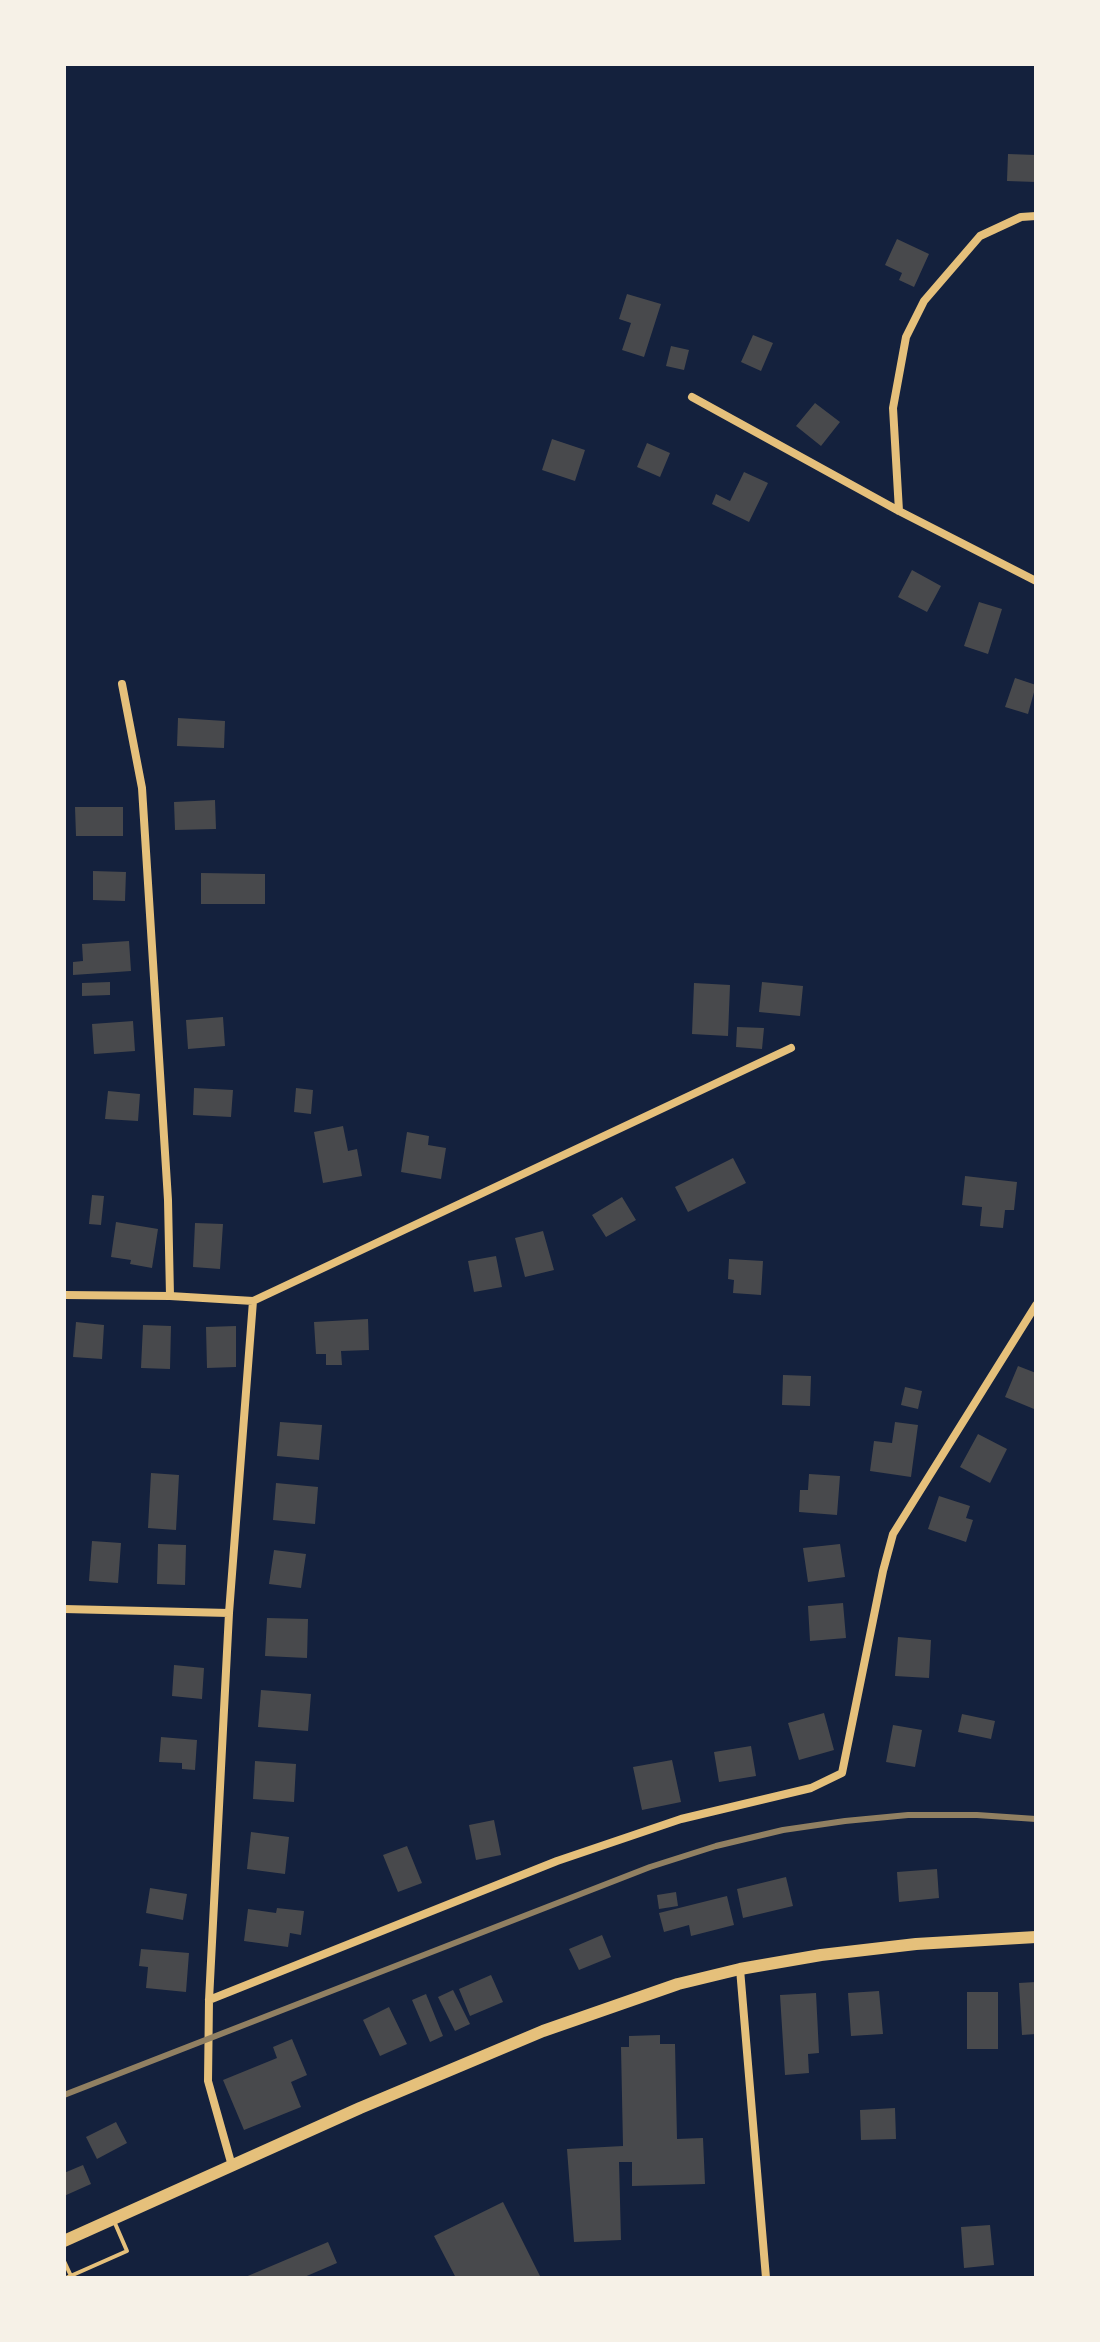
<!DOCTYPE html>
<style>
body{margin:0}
#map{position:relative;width:1100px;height:2342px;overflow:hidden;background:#14213d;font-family:"IBM Plex Serif",serif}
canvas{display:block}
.frame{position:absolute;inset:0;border:66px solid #f6f1e7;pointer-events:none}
</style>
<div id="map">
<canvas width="1100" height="2342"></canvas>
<div class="frame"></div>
</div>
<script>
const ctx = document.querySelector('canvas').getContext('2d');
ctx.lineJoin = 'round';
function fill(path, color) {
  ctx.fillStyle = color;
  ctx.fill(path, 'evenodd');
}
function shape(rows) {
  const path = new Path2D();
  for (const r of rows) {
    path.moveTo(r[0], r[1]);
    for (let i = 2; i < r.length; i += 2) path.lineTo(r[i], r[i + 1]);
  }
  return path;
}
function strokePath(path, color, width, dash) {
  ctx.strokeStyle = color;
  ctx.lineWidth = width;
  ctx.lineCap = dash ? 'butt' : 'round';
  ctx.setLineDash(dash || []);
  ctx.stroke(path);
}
fill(shape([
 [1008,154,1036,155,1036,182,1007,181],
 [897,239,929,254,914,287,899,280,902,273,885,265],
 [627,294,661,304,644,357,622,350,631,323,619,319],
 [753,335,773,343,761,371,741,362],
 [671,346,689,350,684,370,666,366],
 [815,403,840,422,821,446,796,426],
 [552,439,585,450,575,481,542,470],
 [647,443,670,453,660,477,637,467],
 [744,472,768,483,749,522,712,504,716,494,730,501],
 [912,570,941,586,927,612,898,597],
 [979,602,1002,609,988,654,964,646],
 [1015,678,1036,685,1028,714,1005,707],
 [178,718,225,721,224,748,177,746],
 [215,800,216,829,175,830,174,802],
 [75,807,123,807,123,836,76,836],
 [93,871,126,872,125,901,93,900],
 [201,873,265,874,265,904,201,904],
 [129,941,131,971,73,975,73,962,83,961,82,944],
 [110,982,110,995,82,996,82,983],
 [762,982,803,986,800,1016,759,1012],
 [694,983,730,985,728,1036,692,1034],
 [223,1017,225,1046,188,1049,186,1020],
 [133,1021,135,1051,94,1054,92,1024],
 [737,1027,764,1028,762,1049,736,1047],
 [194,1088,233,1090,231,1117,193,1115],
 [296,1088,313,1090,311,1114,294,1112],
 [108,1091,140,1094,138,1121,105,1119],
 [343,1126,348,1151,357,1149,362,1176,323,1183,314,1132],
 [407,1132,429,1136,428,1145,446,1148,441,1179,401,1172],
 [733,1158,746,1183,688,1212,675,1187],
 [965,1176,1017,1182,1014,1210,1005,1210,1003,1228,980,1226,982,1207,962,1205],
 [92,1195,104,1196,101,1225,89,1224],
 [622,1197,636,1220,606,1237,592,1215],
 [116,1222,158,1229,152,1268,130,1264,131,1260,111,1257],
 [195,1223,223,1224,220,1269,193,1267],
 [543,1231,554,1270,525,1277,515,1238],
 [496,1256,502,1287,474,1292,468,1261],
 [729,1259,763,1261,761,1295,733,1293,734,1280,728,1279],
 [368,1319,369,1350,341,1351,342,1365,326,1365,326,1354,316,1354,314,1322],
 [76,1322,104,1325,102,1359,73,1357],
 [143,1325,171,1326,170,1369,141,1368],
 [236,1326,236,1367,207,1368,206,1327],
 [1018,1366,1036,1373,1034,1409,1005,1397],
 [783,1375,811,1376,810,1406,782,1405],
 [905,1387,922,1391,918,1409,901,1405],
 [280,1422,322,1425,319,1460,277,1456],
 [895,1422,918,1425,911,1477,870,1471,874,1441,892,1443],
 [978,1434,1007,1449,990,1483,960,1467],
 [151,1473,179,1475,176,1530,148,1528],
 [809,1474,840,1476,837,1515,799,1512,800,1490,808,1490],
 [276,1483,318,1487,315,1524,273,1520],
 [939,1496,970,1506,966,1518,973,1520,966,1542,928,1529],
 [92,1541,121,1543,118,1583,89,1581],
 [158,1544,186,1545,185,1585,157,1584],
 [840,1544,845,1577,808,1582,803,1548],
 [274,1550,306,1554,301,1588,269,1584],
 [843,1603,846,1638,810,1641,808,1606],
 [267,1618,308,1619,307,1658,265,1656],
 [898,1637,931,1640,929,1678,895,1676],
 [174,1665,204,1668,202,1699,172,1696],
 [261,1690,311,1694,308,1731,258,1727],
 [824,1713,834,1750,799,1760,788,1723],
 [962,1714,995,1721,991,1739,958,1732],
 [893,1725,922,1730,915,1767,886,1762],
 [161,1737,197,1740,195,1770,182,1769,182,1763,159,1762],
 [751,1746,756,1776,719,1782,714,1752],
 [672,1760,681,1802,642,1810,633,1767],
 [255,1761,296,1764,294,1802,253,1799],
 [494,1820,501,1855,476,1860,469,1825],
 [251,1832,289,1837,285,1874,247,1869],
 [407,1846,422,1883,398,1892,383,1855],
 [937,1869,939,1898,899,1902,897,1872],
 [786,1877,793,1906,743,1918,737,1889],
 [150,1888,187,1894,183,1920,146,1913],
 [676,1892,678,1906,659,1909,657,1895],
 [727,1896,734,1925,691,1936,689,1925,664,1932,659,1913],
 [277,1908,304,1911,301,1935,290,1933,288,1947,244,1941,248,1909,276,1913],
 [602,1935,611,1957,579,1970,569,1949],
 [141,1949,189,1953,186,1992,146,1988,148,1967,139,1966],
 [491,1975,503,2002,470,2016,459,1989],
 [1036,1982,1036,2034,1022,2035,1019,1983],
 [453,1990,470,2024,455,2031,438,1997],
 [879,1991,883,2034,851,2036,848,1993],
 [967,1992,998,1992,998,2049,967,2049],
 [816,1993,819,2053,808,2054,809,2073,785,2075,780,1995],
 [426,1994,443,2036,430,2042,412,2000],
 [389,2007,407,2044,380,2056,363,2020],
 [660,2035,660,2044,675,2044,677,2139,703,2138,705,2184,632,2186,632,2162,619,2162,621,2240,574,2242,567,2149,623,2146,621,2047,629,2047,629,2036],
 [292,2039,307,2075,291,2082,301,2107,244,2130,223,2080,277,2058,273,2047],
 [895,2108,896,2139,861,2140,860,2110],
 [116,2122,127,2143,97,2159,86,2137],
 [83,2165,91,2184,64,2196,64,2173],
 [503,2202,541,2278,456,2278,434,2236],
 [990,2225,994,2265,964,2268,961,2227],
 [328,2242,337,2263,302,2278,243,2278]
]), '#48494c');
strokePath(shape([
 [64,2261,71,2276],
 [66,2278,127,2251,114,2221]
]), '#e5c07b', 4);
strokePath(shape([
 [692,397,899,511,1036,581],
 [899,511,893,408,906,337,924,301,980,236,1021,217,1036,216],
 [122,684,142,788,168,1200,170,1296],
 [64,1295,170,1296,253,1301,791,1048],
 [64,1609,229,1613],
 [740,1969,766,2278],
 [209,2000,557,1861,681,1819,811,1788,842,1773,883,1571,893,1534,1036,1305],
 [232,2166,208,2081,209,2000,229,1613,253,1301]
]), '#e5c07b', 8);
strokePath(shape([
 [64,2241,360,2108,543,2031,678,1984,740,1969,821,1955,916,1944,1036,1937]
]), '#e5c07b', 12);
strokePath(shape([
 [64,2095,650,1867,716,1846,783,1830,845,1821,908,1815,977,1815,1036,1819]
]), '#918062', 6);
</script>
